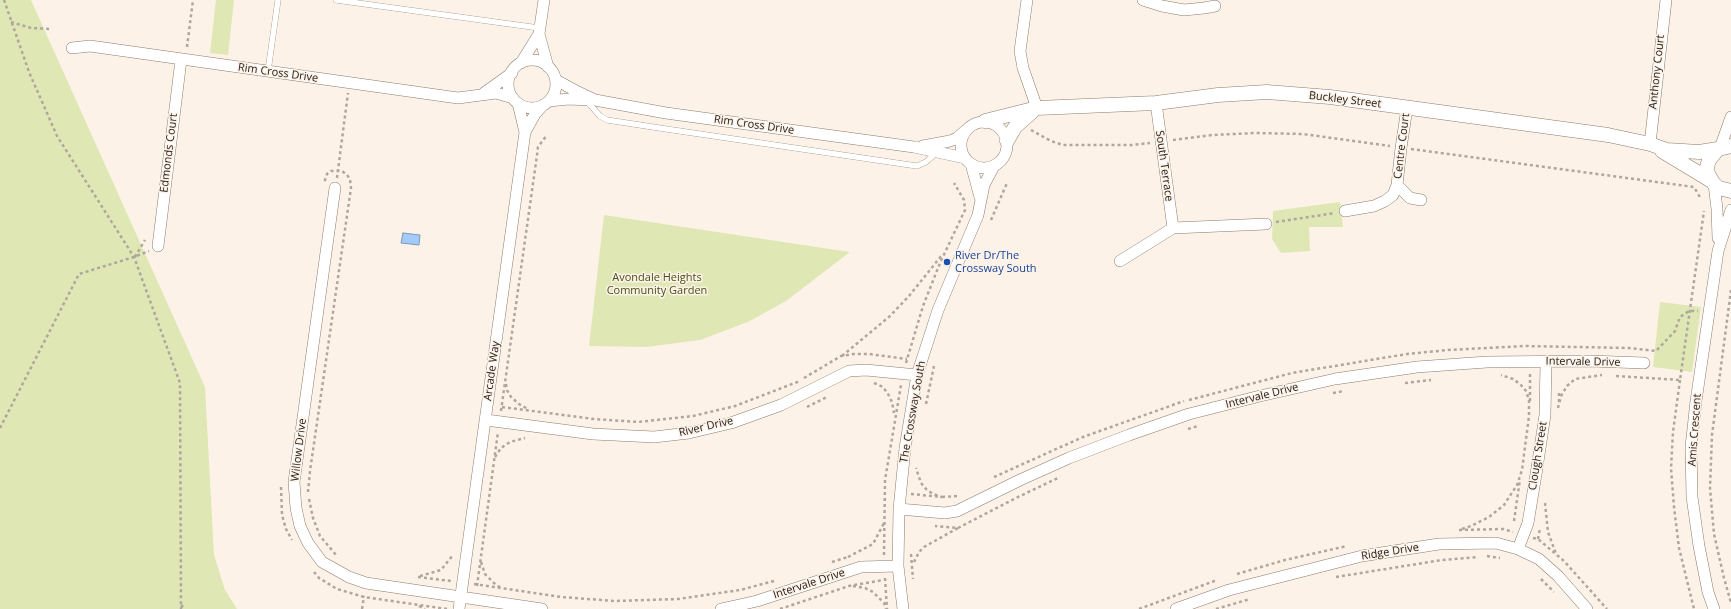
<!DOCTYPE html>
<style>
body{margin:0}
canvas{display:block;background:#fdf2e8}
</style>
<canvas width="1731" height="609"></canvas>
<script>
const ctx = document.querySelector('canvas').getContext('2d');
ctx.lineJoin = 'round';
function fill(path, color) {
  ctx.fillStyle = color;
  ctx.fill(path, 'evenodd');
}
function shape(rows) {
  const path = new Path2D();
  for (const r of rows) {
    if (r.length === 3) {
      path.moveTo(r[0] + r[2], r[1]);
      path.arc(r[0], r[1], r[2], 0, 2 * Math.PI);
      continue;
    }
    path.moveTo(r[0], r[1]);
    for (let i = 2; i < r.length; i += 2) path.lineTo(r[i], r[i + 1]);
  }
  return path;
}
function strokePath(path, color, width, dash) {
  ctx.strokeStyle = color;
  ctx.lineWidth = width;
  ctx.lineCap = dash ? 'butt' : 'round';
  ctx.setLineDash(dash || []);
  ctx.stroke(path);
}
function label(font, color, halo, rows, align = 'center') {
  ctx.font = font + ' "Open Sans",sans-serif';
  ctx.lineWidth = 3;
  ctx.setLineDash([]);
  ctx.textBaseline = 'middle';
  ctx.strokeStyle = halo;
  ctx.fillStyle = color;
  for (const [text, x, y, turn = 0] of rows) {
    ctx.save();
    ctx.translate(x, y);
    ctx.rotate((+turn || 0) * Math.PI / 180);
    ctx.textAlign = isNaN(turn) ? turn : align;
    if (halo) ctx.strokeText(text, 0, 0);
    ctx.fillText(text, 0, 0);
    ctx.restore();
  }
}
fill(shape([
 [0,0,31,0,205,387,214,555,225,590,237,609,0,609],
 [216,0,234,0,228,55,210,53],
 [1340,202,1343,227,1309,227,1310,251,1281,253,1272,239,1273,211],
 [604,215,850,252,786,301,748,322,700,340,647,347,589,346],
 [1660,302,1701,307,1692,372,1653,367]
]), '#dfe8b4');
const water = shape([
 [403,233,420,235,419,245,401,243,403,233]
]);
fill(water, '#a3cbf9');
strokePath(water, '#7e98b6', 1);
const service = shape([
 [336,0,539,28],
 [268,71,278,0],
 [586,100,600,116,607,120,666,129,917,166,926,162,937,152]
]);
const minor = shape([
 [544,0,539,34,548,67],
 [1027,0,1020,51,1023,68,1037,108],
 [1143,0,1162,6,1184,10,1204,8,1215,6],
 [72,48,90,46,458,98,496,93,513,98],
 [532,84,24],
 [521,63,539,34],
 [556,80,578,92,595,100,666,113,914,147,965,158],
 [484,93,512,73],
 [549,101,569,99,589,100],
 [518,103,525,132],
 [1156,103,1173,228],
 [984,145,23],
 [1650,144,1666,0],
 [923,146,950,141,957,138,965,131],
 [1720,148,1731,117],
 [971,164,980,197],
 [1714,184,1717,209,1718,238],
 [1397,185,1410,198,1421,200],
 [335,188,294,482,296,508,300,526,308,543,322,562,349,577,366,583,542,609],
 [1345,211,1374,206,1385,201,1393,195,1397,185,1401,148,1407,108],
 [158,246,181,60],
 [1120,261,1173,228,1266,224],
 [486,420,593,434,654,437,689,433,731,423,781,405,849,371,866,370,917,375],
 [899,509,945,513,957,511,1020,480,1069,458,1129,435,1189,414,1260,396,1335,379,1417,367,1487,362,1590,361,1644,363],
 [1518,549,1528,523,1537,468,1545,415,1546,362],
 [459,609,525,132,535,114,543,105],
 [721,609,757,601,861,567,898,566],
 [903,609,898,566,899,509,905,448,917,375,938,310,978,215,984,185,994,166],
 [1176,609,1229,590,1362,556,1439,544,1496,543,1518,549,1539,559,1558,576,1587,609],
 [1714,609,1708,592,1699,546,1692,497,1691,447,1696,401,1718,251,1731,210]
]);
const tertiary = shape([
 [985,121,1037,108,1156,103,1218,95,1267,92,1330,97,1608,135,1650,144,1667,150,1699,152,1718,149],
 [1007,141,1015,127,1032,112],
 [1731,146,1718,149,1709,160,1707,167,1708,174,1714,184,1719,188,1731,191],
 [1662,151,1710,180]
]);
strokePath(service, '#8b7b6d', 6);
strokePath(minor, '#8b7b6d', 12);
strokePath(tertiary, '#8b7b6d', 15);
strokePath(shape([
 [4,0,29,72,57,136,134,257,180,383,181,609],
 [11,22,31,28,51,29],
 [187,47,193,0],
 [1031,130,1051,141,1063,145,1132,145,1150,143],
 [1173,140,1212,135,1256,133,1303,134,1390,146],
 [1411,149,1694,187,1701,199],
 [337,178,348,93],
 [991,220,1007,183],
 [1276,222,1335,213],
 [135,257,145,240],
 [1731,290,1712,435,1710,488,1714,534,1724,578,1731,603],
 [842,356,890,316,909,296,942,255],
 [906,363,923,306,940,263,965,210,964,200,954,183],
 [1616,376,1680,380,1704,211],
 [804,378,841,356,854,354,869,354,907,359],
 [1680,380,1673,432,1671,468,1674,507,1679,548,1694,609],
 [874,383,883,387,888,394,892,402,894,413],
 [1405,383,1431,380],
 [506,384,507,390,511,397,519,404,528,409],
 [1333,393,1344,391],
 [1189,400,1292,373,1407,354,1448,350,1525,346,1629,348,1656,351,1675,331,1680,317,1689,311,1698,311],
 [1530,401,1530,372],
 [1559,402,1559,390],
 [926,404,934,366],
 [502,407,594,419,638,422,693,416,735,406,800,381],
 [807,407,827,397],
 [1558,408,1561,396,1567,386,1575,379,1602,375],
 [501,411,537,155,538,147,547,135],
 [0,428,79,274,134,257,149,251],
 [1188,429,1198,426],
 [495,457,501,448,510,442,525,438],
 [994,477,1083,437,1184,401],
 [281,487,282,515,286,529,292,540],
 [308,492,310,471,351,188,350,179,347,175,342,171,331,171,327,174,324,183],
 [911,494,942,497,933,494,926,489,921,483,916,468],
 [942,497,958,496],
 [309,499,313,518,320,536,337,556],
 [1545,503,1548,532,1556,554],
 [1514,521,1520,479],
 [958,528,1018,497,1060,477],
 [1462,529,1471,526,1489,517,1504,505,1517,485,1522,470,1529,416,1529,400,1526,391,1520,384,1513,379,1501,375],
 [1459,530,1503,529,1513,532],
 [1533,538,1538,539,1564,561,1607,609],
 [1538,539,1540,528],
 [911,554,913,579],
 [884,555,885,480,901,385],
 [1487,556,1500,558],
 [848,557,873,544,884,523],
 [481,562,485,574,496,585,500,587],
 [832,562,848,557],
 [914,562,919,552,924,547,958,528,935,526],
 [314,572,319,578,337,589,364,597,447,609],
 [1237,574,1285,560,1347,546],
 [420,576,441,570,453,555],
 [418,577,451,581],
 [1336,577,1442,560,1478,557],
 [885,578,887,609],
 [1541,579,1554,592],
 [474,584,561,597,615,601,678,599,740,590,774,581],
 [477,586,498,432],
 [853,586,865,588,873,592,884,603,886,609],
 [181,605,185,609],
 [419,606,425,609],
 [362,609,364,596],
 [780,609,849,586,883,580],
 [1139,609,1217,580],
 [1216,609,1250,599]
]), '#afa69e', 2.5, [3, 3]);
strokePath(service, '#fff', 5.5);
strokePath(minor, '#fff', 11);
strokePath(tertiary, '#fff', 14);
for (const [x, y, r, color] of [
 [947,262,4,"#1a4fb4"]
]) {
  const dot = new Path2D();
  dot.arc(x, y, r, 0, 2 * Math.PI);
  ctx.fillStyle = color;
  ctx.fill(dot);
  strokePath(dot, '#fdf2e8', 1.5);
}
label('11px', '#27201b', '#fdf2e8', [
 ["Anthony Court",1657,72,-84],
 ["Rim Cross Drive",278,73,8],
 ["Buckley Street",1345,100,7],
 ["Rim Cross Drive",754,125,8],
 ["Centre Court",1402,146,-83],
 ["Edmonds Court",169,153,-83],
 ["South Terrace",1164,166,82],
 ["Intervale Drive",1583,362,1],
 ["Arcade Way",492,371,-82],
 ["Intervale Drive",1262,396,-14],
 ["The Crossway South",913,412,-80],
 ["River Drive",706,427,-13],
 ["Amis Crescent",1695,430,-86],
 ["Willow Drive",299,450,-83],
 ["Clough Street",1538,456,-81],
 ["Ridge Drive",1390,552,-9],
 ["Intervale Drive",809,584,-18]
]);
label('11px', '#164399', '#fdf2e8', [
 ["River Dr/The",955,256],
 ["Crossway South",955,269]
], 'left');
label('11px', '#474e18', '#fdf2e8', [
 ["Avondale Heights",657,278],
 ["Community Garden",657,291]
]);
</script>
